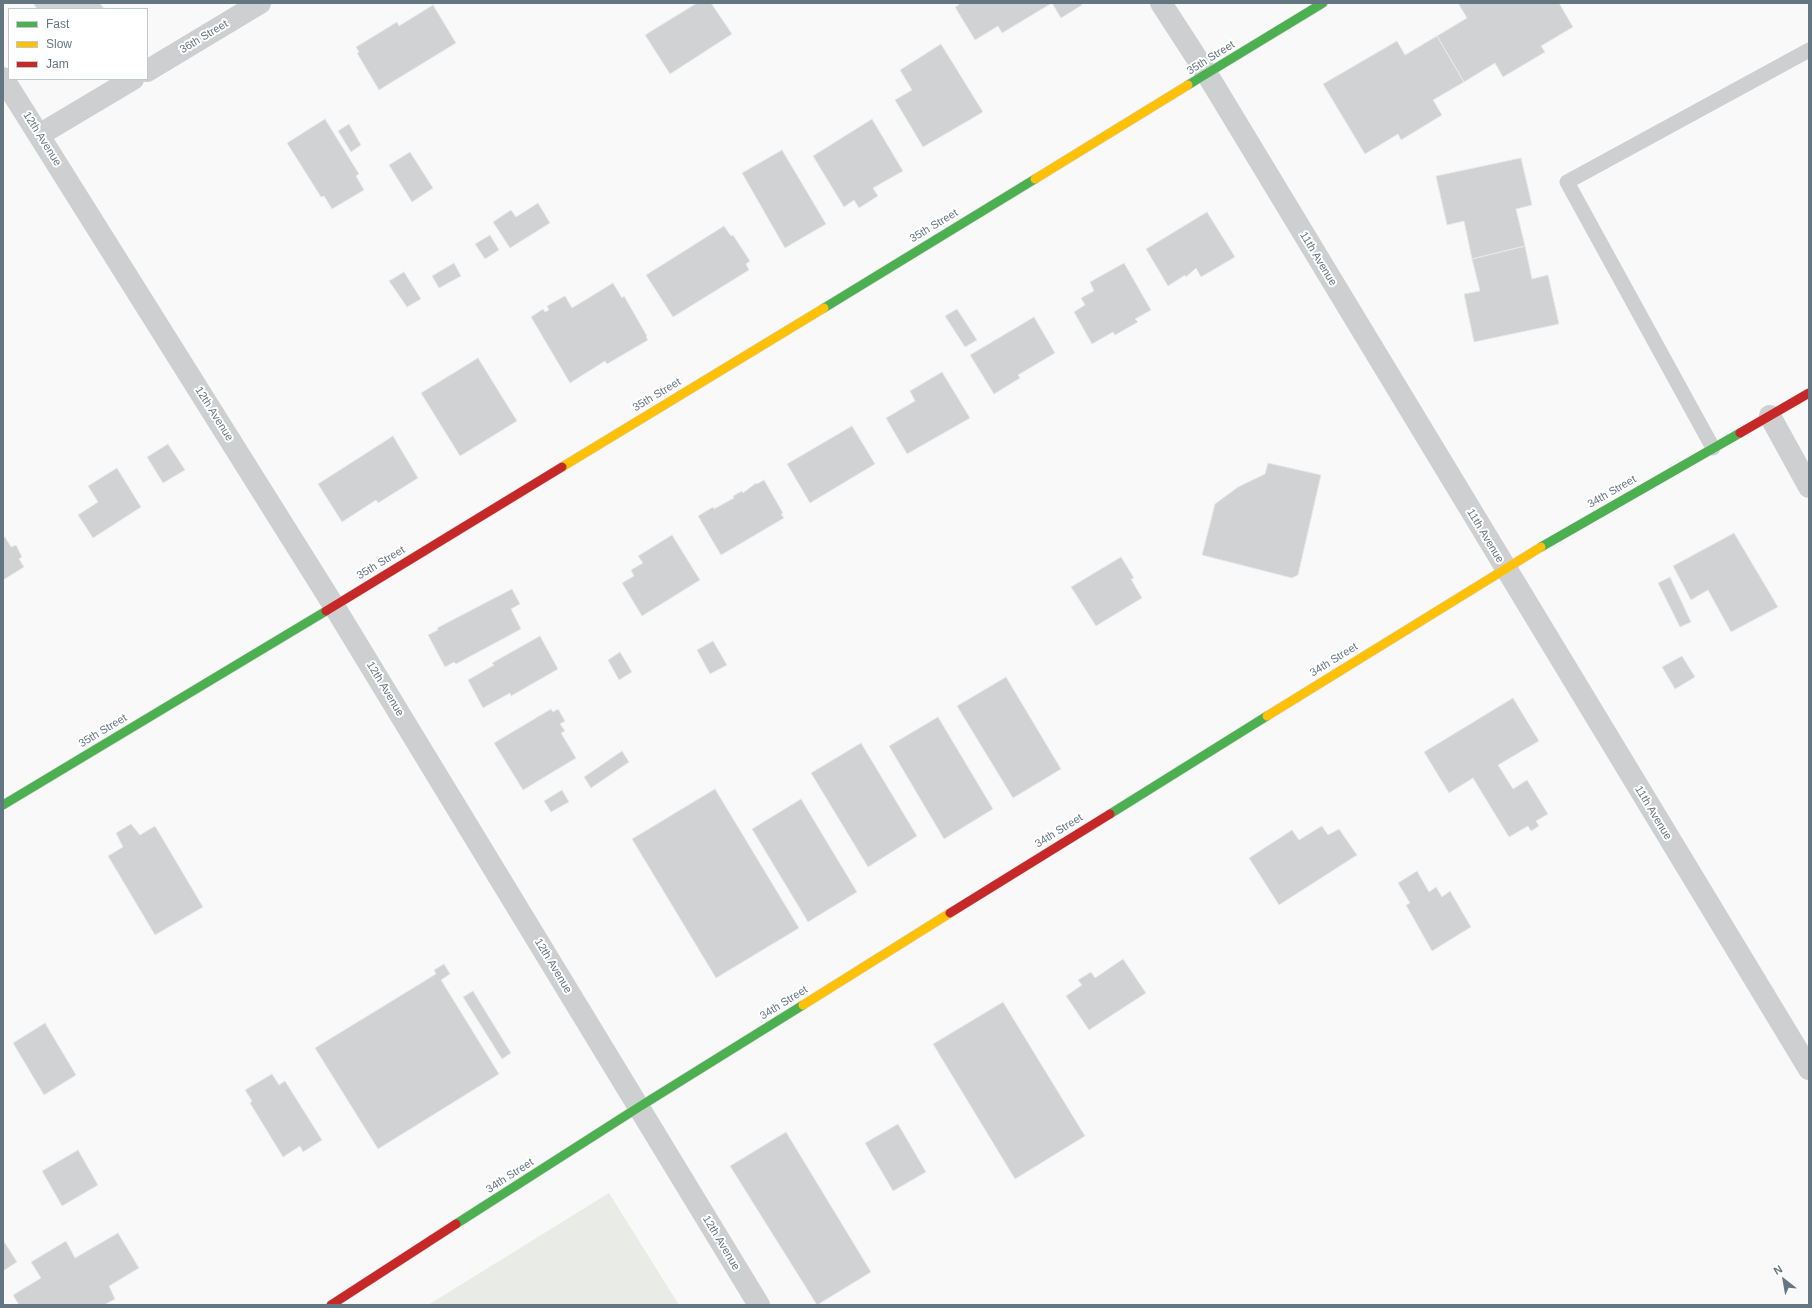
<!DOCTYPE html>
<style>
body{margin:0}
#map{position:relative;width:1812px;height:1308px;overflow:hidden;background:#f9f9f9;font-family:Helvetica,sans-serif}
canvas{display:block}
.frame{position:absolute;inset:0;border:4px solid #657683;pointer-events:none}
.legend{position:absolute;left:8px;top:8px;width:140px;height:72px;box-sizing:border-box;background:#fff;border:1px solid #c1c8cd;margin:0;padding:5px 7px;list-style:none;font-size:12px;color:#657683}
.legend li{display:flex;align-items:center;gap:8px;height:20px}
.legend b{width:20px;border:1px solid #c1c8cd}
.north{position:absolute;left:1764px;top:1260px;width:40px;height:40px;-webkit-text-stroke:3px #fff;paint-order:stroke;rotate:329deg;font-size:11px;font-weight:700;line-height:16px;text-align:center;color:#657683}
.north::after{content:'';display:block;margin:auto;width:14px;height:18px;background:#657683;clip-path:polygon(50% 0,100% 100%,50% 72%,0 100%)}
</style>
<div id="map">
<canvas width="1812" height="1308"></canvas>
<div class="frame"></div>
<ul class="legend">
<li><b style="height:5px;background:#4caf50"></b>Fast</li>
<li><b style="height:5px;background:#ffc107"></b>Slow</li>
<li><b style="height:5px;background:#c62828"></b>Jam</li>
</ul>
<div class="north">N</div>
</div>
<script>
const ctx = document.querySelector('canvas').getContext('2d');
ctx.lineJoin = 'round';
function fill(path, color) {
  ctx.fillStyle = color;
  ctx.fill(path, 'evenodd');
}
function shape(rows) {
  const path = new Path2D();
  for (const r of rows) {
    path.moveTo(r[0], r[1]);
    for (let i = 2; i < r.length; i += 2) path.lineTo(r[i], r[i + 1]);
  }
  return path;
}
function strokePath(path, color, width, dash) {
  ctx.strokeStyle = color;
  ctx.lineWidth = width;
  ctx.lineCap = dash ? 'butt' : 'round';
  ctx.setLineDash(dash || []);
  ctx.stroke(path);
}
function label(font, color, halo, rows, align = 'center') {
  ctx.font = font + ' Helvetica,sans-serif';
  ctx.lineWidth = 4;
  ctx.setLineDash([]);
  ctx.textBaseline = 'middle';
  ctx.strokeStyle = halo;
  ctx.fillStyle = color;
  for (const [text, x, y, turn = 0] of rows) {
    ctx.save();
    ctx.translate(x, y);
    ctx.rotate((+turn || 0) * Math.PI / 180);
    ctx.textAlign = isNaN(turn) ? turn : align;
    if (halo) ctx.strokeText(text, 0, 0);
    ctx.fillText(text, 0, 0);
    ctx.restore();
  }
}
fill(shape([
 [609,1193,679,1305,428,1305]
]), '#e8ebe6');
const building = shape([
 [33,3,100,3,104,9,37,9,33,3],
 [697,3,711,3,732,34,670,74,645,35,697,3],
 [958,3,1081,3,1082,5,1061,18,1052,3,1002,33,998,26,975,40,955,7,959,5,958,3],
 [1458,3,1559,3,1573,27,1541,46,1545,52,1503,77,1495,63,1464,82,1437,36,1467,18,1458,3],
 [433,5,456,43,379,90,357,53,359,52,356,47,397,22,399,26,433,5],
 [1437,36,1464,82,1433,100,1442,115,1401,140,1398,134,1365,154,1323,84,1397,41,1405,55,1437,36],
 [941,44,983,112,923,147,895,100,912,90,900,70,941,44],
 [325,119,359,174,356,176,364,190,332,209,324,196,321,197,287,143,325,119],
 [872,119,903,171,873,188,878,196,859,208,854,200,844,207,813,156,872,119],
 [349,124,361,145,351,152,338,131,349,124],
 [782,150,826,224,785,248,742,173,782,150],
 [410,152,433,188,412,202,389,165,410,152],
 [1521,158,1532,205,1516,209,1525,246,1472,259,1464,221,1447,225,1436,176,1521,158],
 [538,203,550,223,510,248,493,222,511,210,516,217,538,203],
 [1207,212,1235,257,1201,277,1196,268,1186,277,1185,275,1168,286,1146,249,1207,212],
 [724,226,731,236,733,235,750,261,746,264,749,270,673,317,646,275,724,226],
 [490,235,499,250,485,259,475,244,490,235],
 [1525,246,1532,279,1548,275,1559,324,1474,342,1464,294,1480,291,1472,259,1525,246],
 [454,263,461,276,439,288,432,276,454,263],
 [1124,263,1151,310,1135,319,1138,322,1115,335,1113,332,1092,344,1074,312,1085,305,1081,298,1094,291,1090,282,1124,263],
 [404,272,421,299,407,307,389,281,404,272],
 [613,283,622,298,624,296,647,336,646,337,648,340,607,364,605,361,570,383,531,317,543,309,545,312,549,310,547,306,565,296,572,308,613,283],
 [957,309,977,340,965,347,945,316,957,309],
 [1034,317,1055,353,1018,375,1020,378,994,394,970,355,1034,317],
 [478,358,517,421,460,456,421,393,478,358],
 [942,372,970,418,907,454,886,418,915,401,910,391,942,372],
 [852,426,875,464,810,503,787,464,852,426],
 [393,436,418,478,378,503,376,500,342,522,318,484,393,436],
 [168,444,185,470,163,483,147,457,168,444],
 [1268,463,1321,475,1298,575,1292,578,1202,555,1215,504,1238,487,1265,474,1268,463],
 [117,468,141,507,93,538,78,515,98,502,88,486,117,468],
 [764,480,783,513,781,514,784,518,721,555,698,516,713,507,714,509,734,498,733,496,742,491,743,493,756,483,757,484,764,480],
 [1734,533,1778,607,1731,632,1708,590,1691,600,1673,566,1734,533],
 [672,535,700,580,642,616,622,583,634,576,631,570,643,563,638,556,672,535],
 [5,537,11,547,16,545,22,557,19,559,24,567,3,580,3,538,5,537],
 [1121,557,1134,578,1131,579,1142,598,1096,626,1071,587,1121,557],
 [1670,577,1691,622,1680,627,1658,583,1670,577],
 [512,589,520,604,511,609,521,629,456,664,454,662,445,667,428,635,438,630,437,628,512,589],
 [540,636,558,669,511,696,510,693,483,708,468,680,494,665,492,663,540,636],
 [713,641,727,665,710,674,697,650,713,641],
 [620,652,632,672,619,680,608,660,620,652],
 [1682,656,1695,677,1675,689,1662,667,1682,656],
 [1006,677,1061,769,1013,798,957,706,1006,677],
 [1513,698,1539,741,1498,765,1513,789,1527,780,1548,814,1536,821,1539,826,1531,831,1528,826,1509,837,1473,778,1449,793,1424,752,1513,698],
 [551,709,553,712,558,709,565,721,560,724,565,731,561,733,576,758,523,790,494,743,551,709],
 [938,717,993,809,944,839,889,746,938,717],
 [861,743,917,836,868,867,811,773,861,743],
 [622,751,629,762,591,788,584,777,622,751],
 [715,789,799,928,716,978,632,839,715,789],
 [562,790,569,802,551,812,544,801,562,790],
 [801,799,857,892,808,922,752,829,801,799],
 [131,824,140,835,155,826,203,907,155,935,108,856,123,847,116,833,131,824],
 [1322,826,1328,835,1339,829,1357,855,1279,905,1249,858,1292,830,1299,840,1322,826],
 [1417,871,1429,892,1436,887,1442,897,1450,891,1471,927,1432,951,1406,905,1410,903,1398,883,1417,871],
 [1123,959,1146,993,1089,1030,1066,996,1082,985,1078,980,1091,972,1095,978,1123,959],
 [444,964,450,974,441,980,499,1074,378,1149,315,1048,436,974,434,970,444,964],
 [473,991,511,1053,502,1059,463,997,473,991],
 [1003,1002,1085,1136,1015,1179,933,1044,1003,1002],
 [45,1023,76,1075,44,1095,13,1043,45,1023],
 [272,1074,279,1085,285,1081,322,1140,303,1152,300,1146,283,1157,250,1103,252,1101,245,1090,272,1074],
 [898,1124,926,1172,893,1191,865,1143,898,1124],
 [786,1132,871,1272,817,1305,730,1166,786,1132],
 [78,1150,98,1185,62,1206,42,1171,78,1150],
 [118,1233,139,1268,109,1286,115,1299,104,1305,19,1305,13,1295,41,1278,31,1262,66,1241,75,1258,118,1233],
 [3,1240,17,1262,3,1271,3,1240]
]);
fill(building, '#d0d2d3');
strokePath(building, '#e8e8e8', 1);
const fast = shape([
 [1188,85,1323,3],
 [824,308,1035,179],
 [1541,547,1740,433],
 [3,805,326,611],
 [1110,814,1267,716],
 [456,1224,639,1107,803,1005]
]);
const slow = shape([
 [1035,179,1188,85],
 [562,467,824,308],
 [1267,716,1541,547],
 [803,1005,950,913]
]);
const jam = shape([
 [1740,433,1809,393],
 [326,611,562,467],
 [950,913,1110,814],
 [331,1305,456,1224]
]);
strokePath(fast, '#d5d6d7', 10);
strokePath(slow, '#d5d6d7', 10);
strokePath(jam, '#d5d6d7', 10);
strokePath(shape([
 [1713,448,1567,182,1809,50]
]), '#cecfd0', 15);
strokePath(shape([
 [1161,3,1207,74,1809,1069],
 [147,71,260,3],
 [3,78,334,606,759,1305],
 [39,135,133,79],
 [1770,416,1809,487]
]), '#cecfd0', 22);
strokePath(fast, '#4caf50', 9);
strokePath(slow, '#ffc107', 9);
strokePath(jam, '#c62828', 9);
label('11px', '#657683', '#fff', [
 ["36th Street",204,37,-31],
 ["35th Street",1211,58,-32],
 ["12th Avenue",42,139,58],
 ["35th Street",934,226,-31],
 ["11th Avenue",1318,259,59],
 ["35th Street",657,395,-31],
 ["12th Avenue",214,414,58],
 ["34th Street",1612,492,-30],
 ["11th Avenue",1485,536,59],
 ["35th Street",381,563,-31],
 ["34th Street",1334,660,-32],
 ["12th Avenue",385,689,59],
 ["35th Street",103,731,-31],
 ["11th Avenue",1653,813,59],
 ["34th Street",1059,831,-32],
 ["12th Avenue",553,966,59],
 ["34th Street",784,1003,-32],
 ["34th Street",510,1176,-33],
 ["12th Avenue",721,1243,59]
]);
</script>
